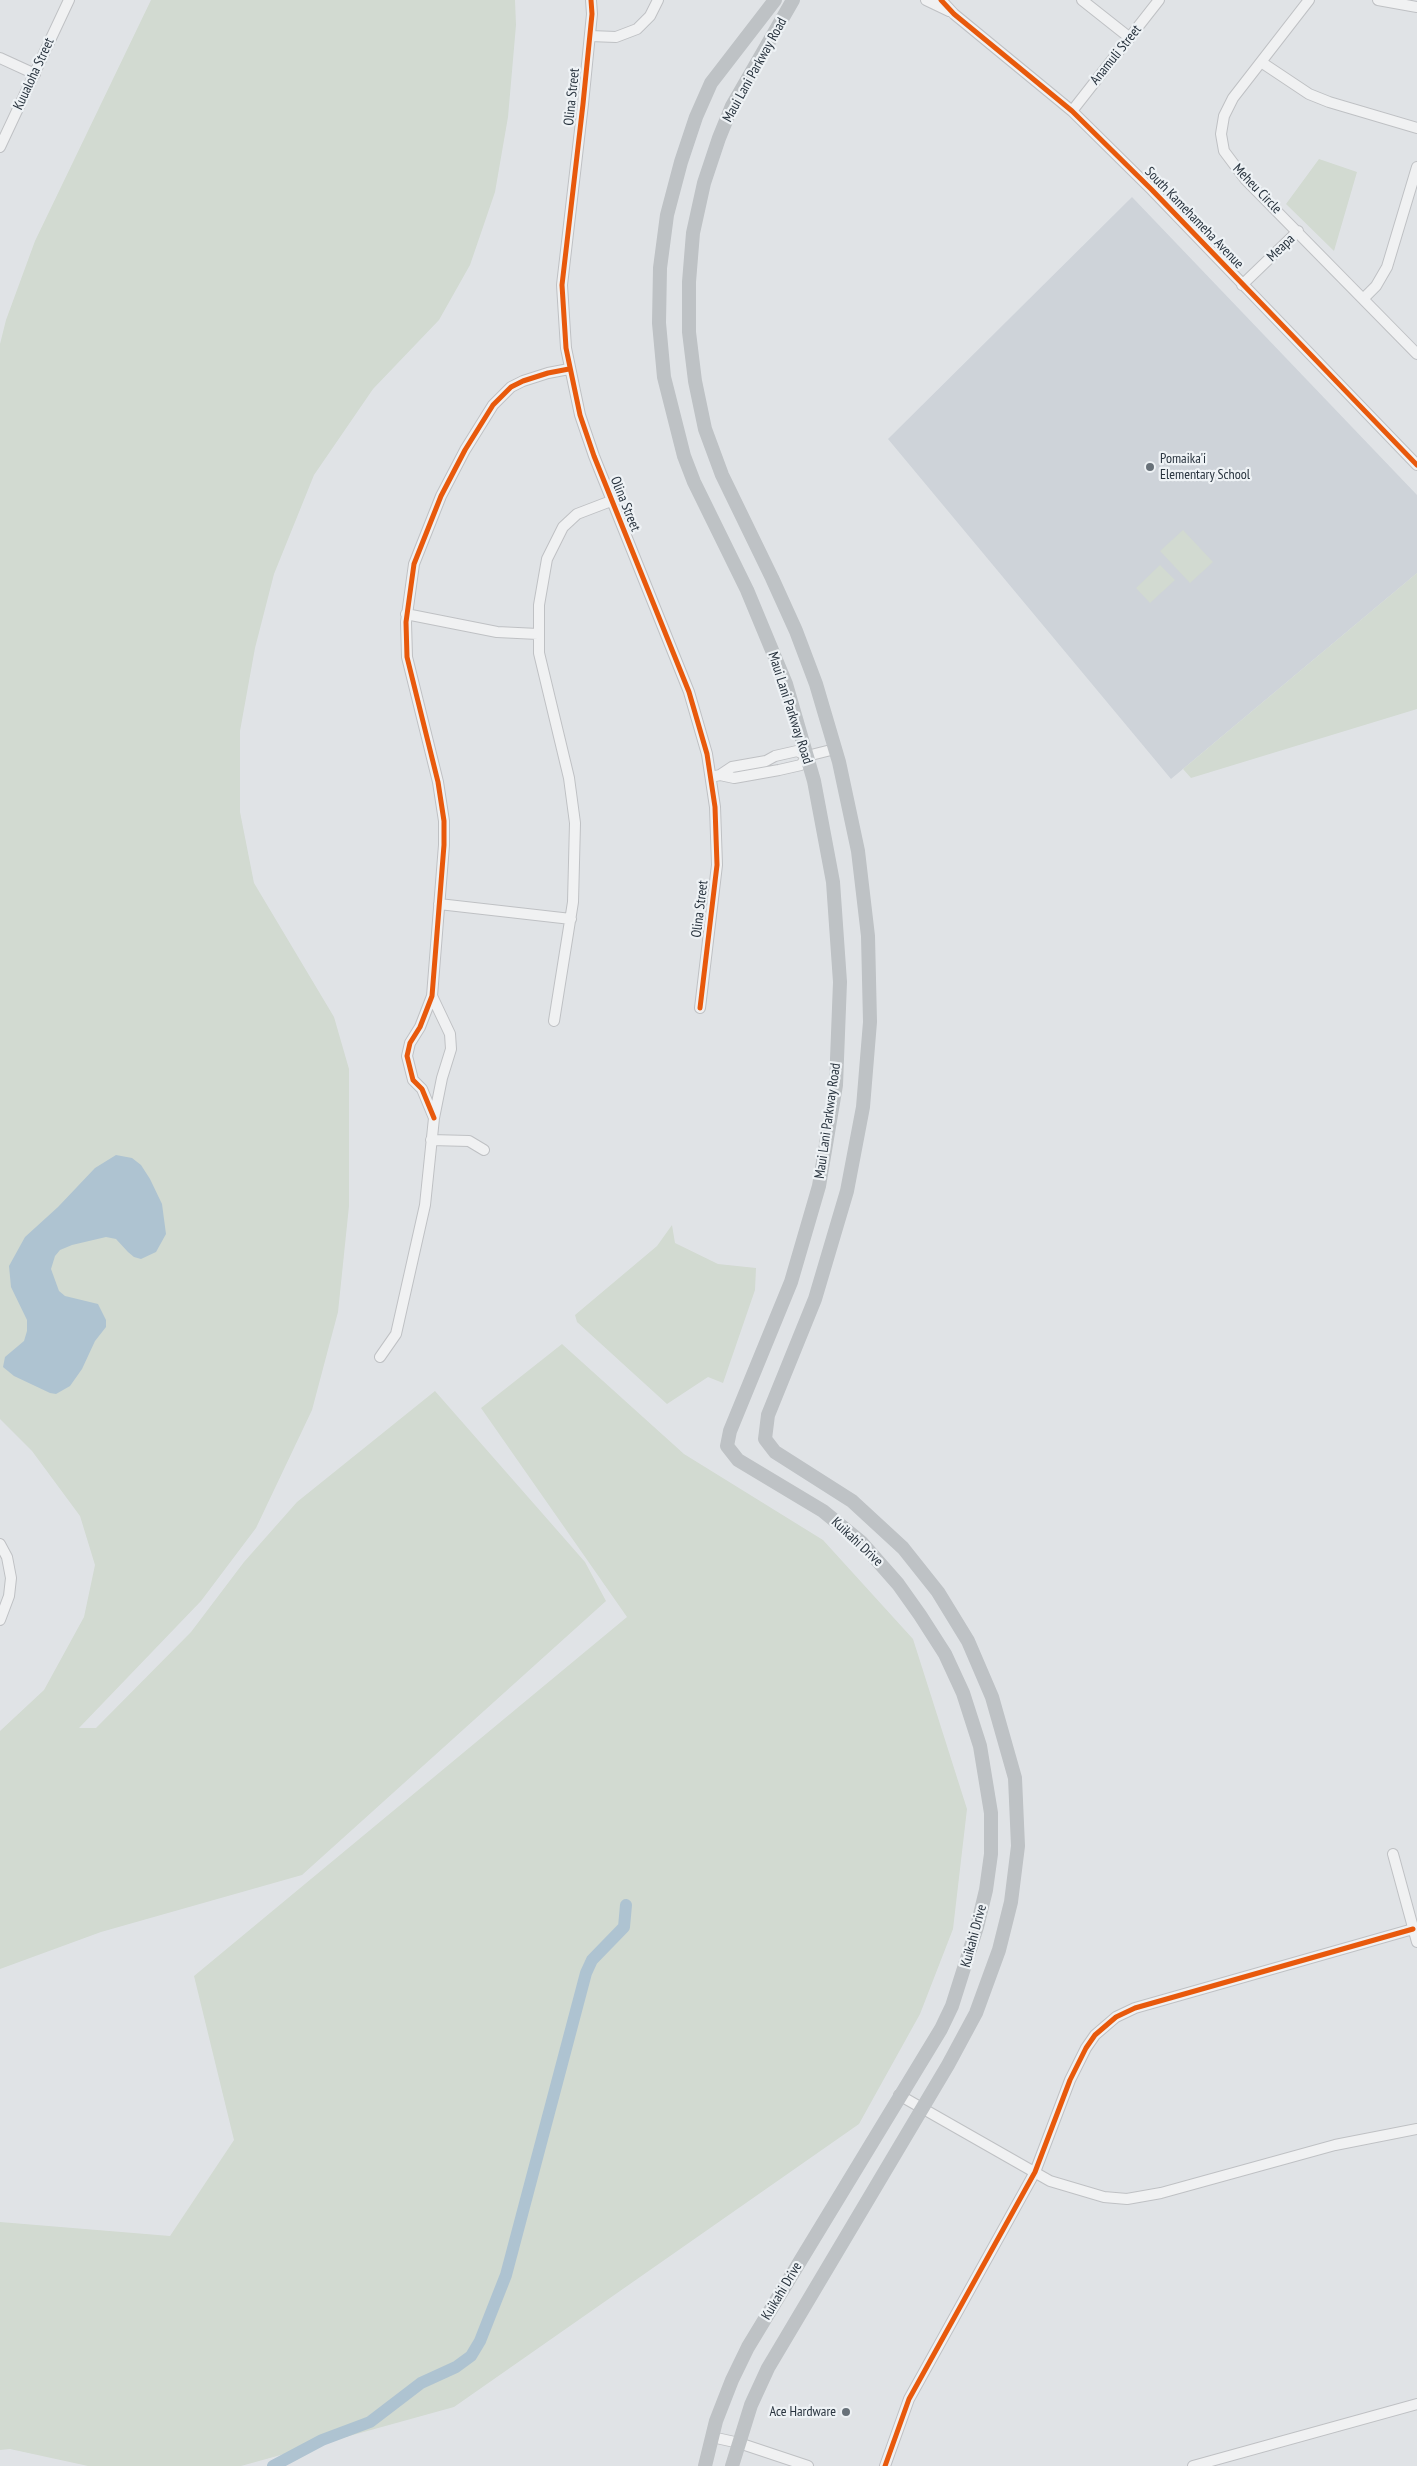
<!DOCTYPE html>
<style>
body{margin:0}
canvas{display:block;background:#e0e3e6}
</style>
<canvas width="1417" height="2466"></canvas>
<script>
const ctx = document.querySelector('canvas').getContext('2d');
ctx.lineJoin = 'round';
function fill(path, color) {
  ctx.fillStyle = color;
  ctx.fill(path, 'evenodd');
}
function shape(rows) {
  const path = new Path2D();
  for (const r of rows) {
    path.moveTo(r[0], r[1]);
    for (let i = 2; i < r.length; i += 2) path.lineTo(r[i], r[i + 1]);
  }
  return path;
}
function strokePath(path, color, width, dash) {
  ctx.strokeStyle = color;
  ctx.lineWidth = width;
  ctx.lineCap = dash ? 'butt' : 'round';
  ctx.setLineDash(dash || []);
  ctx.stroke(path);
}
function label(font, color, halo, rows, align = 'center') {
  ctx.font = font + ' "PT Sans Narrow",sans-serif';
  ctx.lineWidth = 4.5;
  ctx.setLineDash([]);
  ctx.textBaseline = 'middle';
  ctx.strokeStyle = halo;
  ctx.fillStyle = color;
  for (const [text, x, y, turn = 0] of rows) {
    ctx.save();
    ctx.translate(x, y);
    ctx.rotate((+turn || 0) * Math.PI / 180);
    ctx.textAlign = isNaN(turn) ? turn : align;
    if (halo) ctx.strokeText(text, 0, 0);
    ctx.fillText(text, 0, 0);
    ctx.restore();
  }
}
fill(shape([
 [1132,197,1417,495,1417,573,1171,779,888,439]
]), '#ced3d9');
fill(shape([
 [151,0,515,0,516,25,508,117,495,192,470,265,439,320,373,389,314,475,274,574,255,648,240,731,240,812,254,883,334,1017,349,1069,349,1206,338,1312,312,1410,256,1528,201,1601,79,1728,96,1728,191,1632,244,1562,297,1502,435,1391,585,1562,606,1601,302,1875,101,1932,0,1969,0,1731,44,1690,84,1617,95,1565,80,1516,32,1451,0,1419,0,344,6,320,35,241],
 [1319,159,1357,172,1334,251,1286,204],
 [1183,530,1213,562,1190,583,1160,551],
 [1160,565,1175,580,1150,603,1136,588],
 [1417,573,1417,709,1191,778,1183,769],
 [672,1225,675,1243,718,1264,756,1268,755,1290,723,1383,708,1377,667,1404,577,1322,575,1315,657,1246],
 [562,1344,684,1454,823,1540,913,1639,967,1809,953,1929,920,2014,859,2124,454,2407,241,2466,88,2466,10,2449,0,2450,0,2222,170,2236,234,2140,194,1976,627,1617,481,1408]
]), '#d2dad1');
fill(shape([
 [116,1155,132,1158,141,1165,150,1179,162,1204,166,1234,156,1252,141,1259,134,1257,128,1252,116,1239,106,1237,72,1245,60,1250,55,1256,51,1269,59,1291,65,1296,98,1304,106,1320,106,1327,95,1341,82,1369,70,1386,56,1394,50,1393,14,1376,3,1367,5,1357,24,1341,27,1331,27,1320,11,1287,9,1266,25,1237,58,1207,95,1168]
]), '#aec3d1');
strokePath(shape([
 [273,2466,322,2440,370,2422,421,2383,456,2367,471,2356,480,2341,506,2275,586,1973,592,1960,624,1927,626,1905]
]), '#aec3d1', 12);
const street = shape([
 [591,0,592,14,583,104,562,285,566,348,580,415,594,456,689,692,707,754,715,807,717,865,700,1008],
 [926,0,949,11],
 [941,0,954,14,1072,111,1152,190,1417,465],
 [1082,0,1130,38],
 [1309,0,1233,98,1224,116,1221,134,1224,151,1245,179,1417,354],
 [1378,0,1417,7],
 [590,36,616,37,637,29,650,16,658,0],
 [0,58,35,74],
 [1261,62,1309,94,1329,102,1417,128],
 [1072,111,1159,0],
 [0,147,69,0],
 [1242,285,1298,231],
 [1363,299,1376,286,1387,267,1417,167],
 [406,614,497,632,538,634],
 [720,775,734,778,779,770,801,765,807,756],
 [711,777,720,775,732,767,766,761,775,756,797,751,807,756,835,749],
 [439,904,571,919],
 [554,1021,573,902,575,823,569,778,539,653,539,605,547,559,563,527,577,514,611,501],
 [434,1118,422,1089,413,1080,407,1056,410,1043,420,1027,432,996,444,845,444,821,438,782,407,657,406,622,414,564,441,496,465,450,493,405,511,387,523,381,548,373,569,369],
 [431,1140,469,1141,484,1150],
 [380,1357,396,1334,425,1205,434,1118,442,1078,451,1049,450,1034,432,996],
 [0,1544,7,1557,11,1578,9,1596,0,1620],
 [1393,1854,1417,1942],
 [899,2095,1050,2181,1104,2197,1127,2199,1161,2193,1335,2145,1417,2129],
 [712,2437,739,2443,808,2466],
 [885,2466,909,2399,1035,2172,1070,2080,1086,2048,1095,2035,1116,2017,1135,2008,1413,1929],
 [1193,2466,1417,2404]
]);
strokePath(street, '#bfc1c4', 12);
strokePath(street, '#f0f1f2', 10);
strokePath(shape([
 [705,2466,716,2421,732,2380,748,2347,941,2029,952,2006,977,1927,986,1890,991,1854,991,1813,980,1746,963,1693,945,1654,920,1615,898,1584,861,1542,823,1511,738,1460,727,1446,730,1431,791,1282,819,1186,836,1085,840,982,833,882,814,781,786,684,747,590,694,482,684,456,664,377,659,323,660,268,667,215,681,162,696,117,711,83,775,0],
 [732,2466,751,2405,768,2368,948,2065,976,2013,999,1950,1011,1902,1018,1846,1015,1778,992,1697,968,1641,938,1592,903,1548,852,1501,775,1452,765,1439,768,1415,815,1299,847,1191,863,1107,870,1022,868,936,858,851,839,762,816,684,796,631,772,578,722,475,705,429,695,381,689,332,689,282,693,233,704,183,719,138,732,106,793,0]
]), '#bec2c5', 14);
strokePath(shape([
 [591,0,592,14,583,104,562,285,566,348,580,415,594,456,689,692,707,754,715,807,717,865,700,1008],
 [941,0,954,14,1072,111,1152,190,1417,465],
 [434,1118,422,1089,413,1080,407,1056,410,1043,420,1027,432,996,444,845,444,821,438,782,407,657,406,622,414,564,441,496,465,450,493,405,511,387,523,381,548,373,569,369],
 [885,2466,909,2399,1035,2172,1070,2080,1086,2048,1095,2035,1116,2017,1135,2008,1413,1929]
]), '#e8590c', 5);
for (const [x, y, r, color] of [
 [1150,467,5,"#687179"],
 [846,2412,5,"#687179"]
]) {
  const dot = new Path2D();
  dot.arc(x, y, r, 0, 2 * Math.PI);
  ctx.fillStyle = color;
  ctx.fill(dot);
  strokePath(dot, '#eef2f5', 2);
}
label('14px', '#28333e', '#eef2f5', [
 ["Anamuli Street",1116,55,-51],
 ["Maui Lani Parkway Road",755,70,-61],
 ["Kuualoha Street",34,74,-65],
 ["Olina Street",572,97,-84],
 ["Meheu Circle",1257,189,46],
 ["South Kamehameha Avenue",1194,218,46],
 ["Meapa",1281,248,-44],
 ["Olina Street",625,504,68],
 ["Maui Lani Parkway Road",790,708,72],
 ["Olina Street",700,909,-83],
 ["Maui Lani Parkway Road",828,1121,-82],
 ["Kuikahi Drive",857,1542,43],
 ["Kuikahi Drive",974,1936,-75],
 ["Kuikahi Drive",782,2291,-59]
]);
label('14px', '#28333e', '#eef2f5', [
 ["Pomaika'i",1160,459],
 ["Elementary School",1160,475],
 ["Ace Hardware",836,2412,"right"]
], 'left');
</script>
